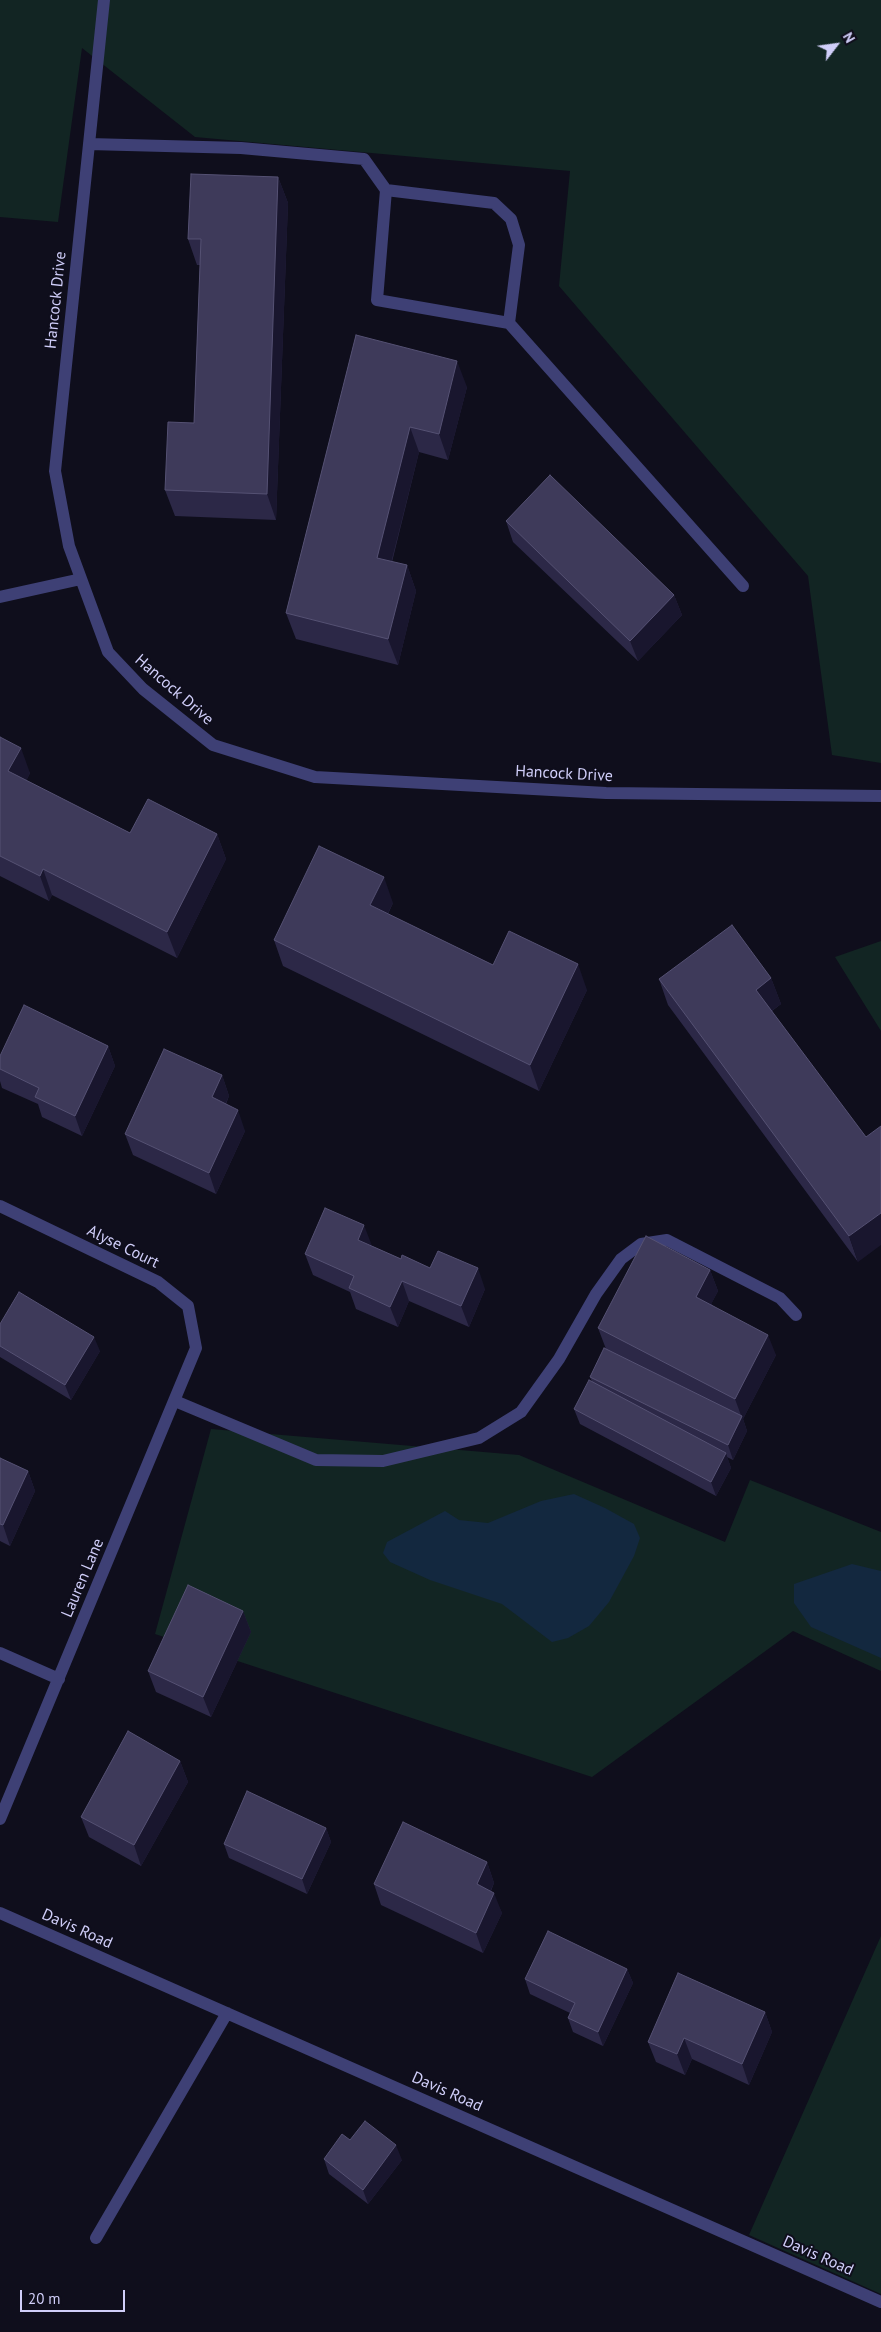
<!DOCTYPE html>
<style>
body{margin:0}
#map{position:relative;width:881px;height:2332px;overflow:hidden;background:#0f0e1c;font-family:"PT Sans",sans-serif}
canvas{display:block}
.north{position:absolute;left:811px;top:20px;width:50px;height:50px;-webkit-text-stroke:4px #0f0e1c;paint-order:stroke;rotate:60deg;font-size:14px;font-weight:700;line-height:20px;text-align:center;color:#d0cef9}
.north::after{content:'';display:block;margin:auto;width:18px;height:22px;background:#d0cef9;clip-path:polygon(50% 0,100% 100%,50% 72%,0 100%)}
.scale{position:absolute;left:20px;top:2290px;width:105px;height:22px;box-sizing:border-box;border:2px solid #d0cef9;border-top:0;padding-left:6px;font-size:15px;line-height:18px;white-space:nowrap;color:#d0cef9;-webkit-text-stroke:4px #0f0e1c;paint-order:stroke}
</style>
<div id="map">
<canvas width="881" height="2332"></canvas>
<div class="north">N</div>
<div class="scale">20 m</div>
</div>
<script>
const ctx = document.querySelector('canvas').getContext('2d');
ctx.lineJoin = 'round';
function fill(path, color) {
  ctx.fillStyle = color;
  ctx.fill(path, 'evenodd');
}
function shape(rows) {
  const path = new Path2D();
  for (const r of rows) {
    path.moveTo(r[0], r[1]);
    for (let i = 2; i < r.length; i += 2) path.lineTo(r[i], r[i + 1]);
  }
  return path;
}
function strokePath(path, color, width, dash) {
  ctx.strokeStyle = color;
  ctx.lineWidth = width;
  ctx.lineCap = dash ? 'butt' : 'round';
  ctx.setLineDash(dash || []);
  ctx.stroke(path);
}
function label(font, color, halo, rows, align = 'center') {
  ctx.font = font + ' "PT Sans",sans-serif';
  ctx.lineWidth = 4;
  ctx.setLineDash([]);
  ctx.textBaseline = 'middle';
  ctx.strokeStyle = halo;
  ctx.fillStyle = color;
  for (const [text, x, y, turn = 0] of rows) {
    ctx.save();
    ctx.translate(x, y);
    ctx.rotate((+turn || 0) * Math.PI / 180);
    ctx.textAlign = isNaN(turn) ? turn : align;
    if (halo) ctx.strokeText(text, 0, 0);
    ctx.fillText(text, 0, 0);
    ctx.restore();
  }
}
fill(shape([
 [0,0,881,0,881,763,832,755,808,576,559,286,570,171,195,137,82,48,58,222,0,217],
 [881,941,881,1031,835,957],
 [211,1429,519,1455,725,1542,750,1480,881,1532,881,1671,793,1631,592,1777,155,1634],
 [881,1936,881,2294,749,2235]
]), '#122523');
fill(shape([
 [574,1494,605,1508,634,1524,640,1538,634,1556,609,1602,589,1626,568,1638,552,1642,502,1604,430,1580,390,1562,383,1553,387,1542,445,1511,459,1520,488,1523,541,1501],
 [852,1564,881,1571,881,1658,811,1627,794,1603,794,1584]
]), '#13283f');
strokePath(shape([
 [104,0,55,471,69,546,108,652,143,689,213,745,315,777,606,793,881,796],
 [89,144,241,148,364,159,386,190,494,203,511,219,519,245,509,323],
 [386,190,377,300,509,323,743,586],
 [0,597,81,579],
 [0,1206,158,1282,188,1306,196,1348,0,1819],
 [175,1401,316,1460,383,1461,479,1438,521,1412,559,1359,596,1294,621,1259,641,1244,667,1240,780,1298,796,1315],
 [0,1653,59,1679],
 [0,1913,881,2302],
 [96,2238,227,2013]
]), '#3e4075', 12);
fill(shape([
 [278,177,288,203,276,520,175,516,165,490,194,423,200,265,197,265,188,239],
 [356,335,467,387,448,460,419,452,392,562,407,565,416,591,398,665,296,639,286,613],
 [506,521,674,595,682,615,638,661,513,542],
 [0,737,30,773,26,781,130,833,217,834,226,859,177,958,52,895,49,901,0,876],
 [393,903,388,914,493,965,587,990,539,1091,283,966,274,940],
 [771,978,781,1004,772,1011,858,1262,668,1005,659,979],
 [108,1046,115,1066,82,1136,42,1117,38,1104,2,1088,0,1081,0,1056],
 [222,1075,229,1096,226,1104,245,1131,216,1194,133,1155,125,1134],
 [372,1246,401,1259,430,1268,485,1289,469,1327,409,1301,398,1327,356,1309,350,1292,313,1275,305,1254],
 [710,1270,718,1291,711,1304,776,1355,743,1419,747,1431,733,1460,727,1457,731,1468,716,1496,580,1424,574,1409,592,1382,590,1377,606,1349,598,1328],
 [0,1324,100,1351,71,1400,0,1357],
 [0,1458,28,1471,35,1491,10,1546,0,1541],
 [243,1611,251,1632,211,1717,156,1692,148,1671],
 [180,1761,188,1782,141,1866,89,1837,81,1817],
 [326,1828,331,1842,307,1894,229,1858,224,1844],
 [487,1862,494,1883,491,1891,502,1913,483,1953,381,1905,374,1884],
 [627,1969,633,1983,603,2046,573,2032,568,2018,570,2013,530,1994,525,1979],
 [765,2012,772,2032,749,2085,692,2059,685,2075,656,2062,648,2042],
 [324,2159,402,2160,368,2204,329,2174]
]), '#2c2847');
fill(shape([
 [278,177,288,203,276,520,267,494],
 [457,361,467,387,448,460,439,434],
 [410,427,419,452,386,583,377,558],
 [407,565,416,591,398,665,388,639],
 [674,595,682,615,638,661,630,641],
 [21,748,30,773,18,797,8,771],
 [217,834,226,859,177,958,167,932],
 [43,869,52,895,49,901,40,876],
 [384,877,393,903,379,931,370,905],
 [578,964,587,990,539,1091,530,1065],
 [771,978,781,1004,766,1015,756,990],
 [108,1046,115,1066,82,1136,75,1116],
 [222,1075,229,1096,219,1118,212,1097],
 [238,1110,245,1131,216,1194,209,1173],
 [881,1213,881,1245,858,1262,849,1236],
 [364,1225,372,1246,358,1240],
 [478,1268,485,1289,469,1327,461,1306],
 [710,1270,718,1291,704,1318,696,1297],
 [402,1281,409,1301,398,1327,390,1307],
 [768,1335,776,1355,743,1419,747,1431,733,1460,728,1445,742,1418,735,1399],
 [94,1337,100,1351,71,1400,65,1385],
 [726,1453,731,1468,716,1496,711,1482],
 [28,1471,35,1491,10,1546,3,1525],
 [243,1611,251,1632,211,1717,203,1697],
 [180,1761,188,1782,141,1866,134,1845],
 [326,1828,331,1842,307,1894,302,1879],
 [487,1862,494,1883,484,1905,477,1884],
 [494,1893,502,1913,483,1953,476,1933],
 [627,1969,633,1983,603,2046,598,2032],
 [765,2012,772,2032,749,2085,742,2064],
 [684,2038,692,2059,685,2075,677,2054],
 [396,2145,402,2160,368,2204,363,2190]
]), '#19162e');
const building = shape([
 [191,174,278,177,267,494,165,490,168,422,194,423,201,239,188,239,191,174],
 [356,335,457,361,439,434,410,427,377,558,407,565,388,639,286,613,356,335],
 [550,475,674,595,630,641,506,521,550,475],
 [0,737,21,748,8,771,130,833,148,799,217,834,167,932,43,869,40,876,0,856,0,737],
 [319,846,384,877,370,905,493,965,509,931,578,964,530,1065,274,940,319,846],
 [732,925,771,978,756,990,866,1137,881,1126,881,1213,849,1236,659,979,732,925],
 [24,1005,108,1046,75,1116,35,1097,39,1088,0,1069,0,1056,24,1005],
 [164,1049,222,1075,212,1097,238,1110,209,1173,125,1134,164,1049],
 [325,1208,364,1225,358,1240,401,1259,402,1255,430,1268,438,1251,478,1268,461,1306,402,1281,390,1307,349,1288,354,1276,305,1254,325,1208],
 [646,1236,710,1270,696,1297,768,1335,735,1399,598,1328,646,1236],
 [19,1292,94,1337,65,1385,0,1346,0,1324,19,1292],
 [604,1348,742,1416,728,1445,590,1377,604,1348],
 [589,1380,726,1453,711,1482,574,1409,589,1380],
 [0,1458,28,1471,3,1525,0,1524,0,1458],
 [188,1585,243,1611,203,1697,148,1671,188,1585],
 [128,1731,180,1761,134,1845,81,1817,128,1731],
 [247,1791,326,1828,302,1879,224,1844,247,1791],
 [403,1822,487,1862,477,1884,494,1893,476,1933,374,1884,403,1822],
 [548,1931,627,1969,598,2032,568,2018,575,2003,525,1979,548,1931],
 [678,1973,765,2012,742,2064,684,2038,677,2054,648,2042,678,1973],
 [365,2121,396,2145,363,2190,324,2159,342,2134,350,2140,365,2121]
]);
fill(building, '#3e3a5a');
strokePath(building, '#555173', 1);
label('16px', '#d0cef9', '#0f0e1c', [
 ["Hancock Drive",56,300,-84],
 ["Hancock Drive",174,690,41],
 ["Hancock Drive",564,774,3],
 ["Alyse Court",123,1247,26],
 ["Lauren Lane",83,1578,-67],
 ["Davis Road",77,1929,24],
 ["Davis Road",447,2092,24],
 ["Davis Road",818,2256,24]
]);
</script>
